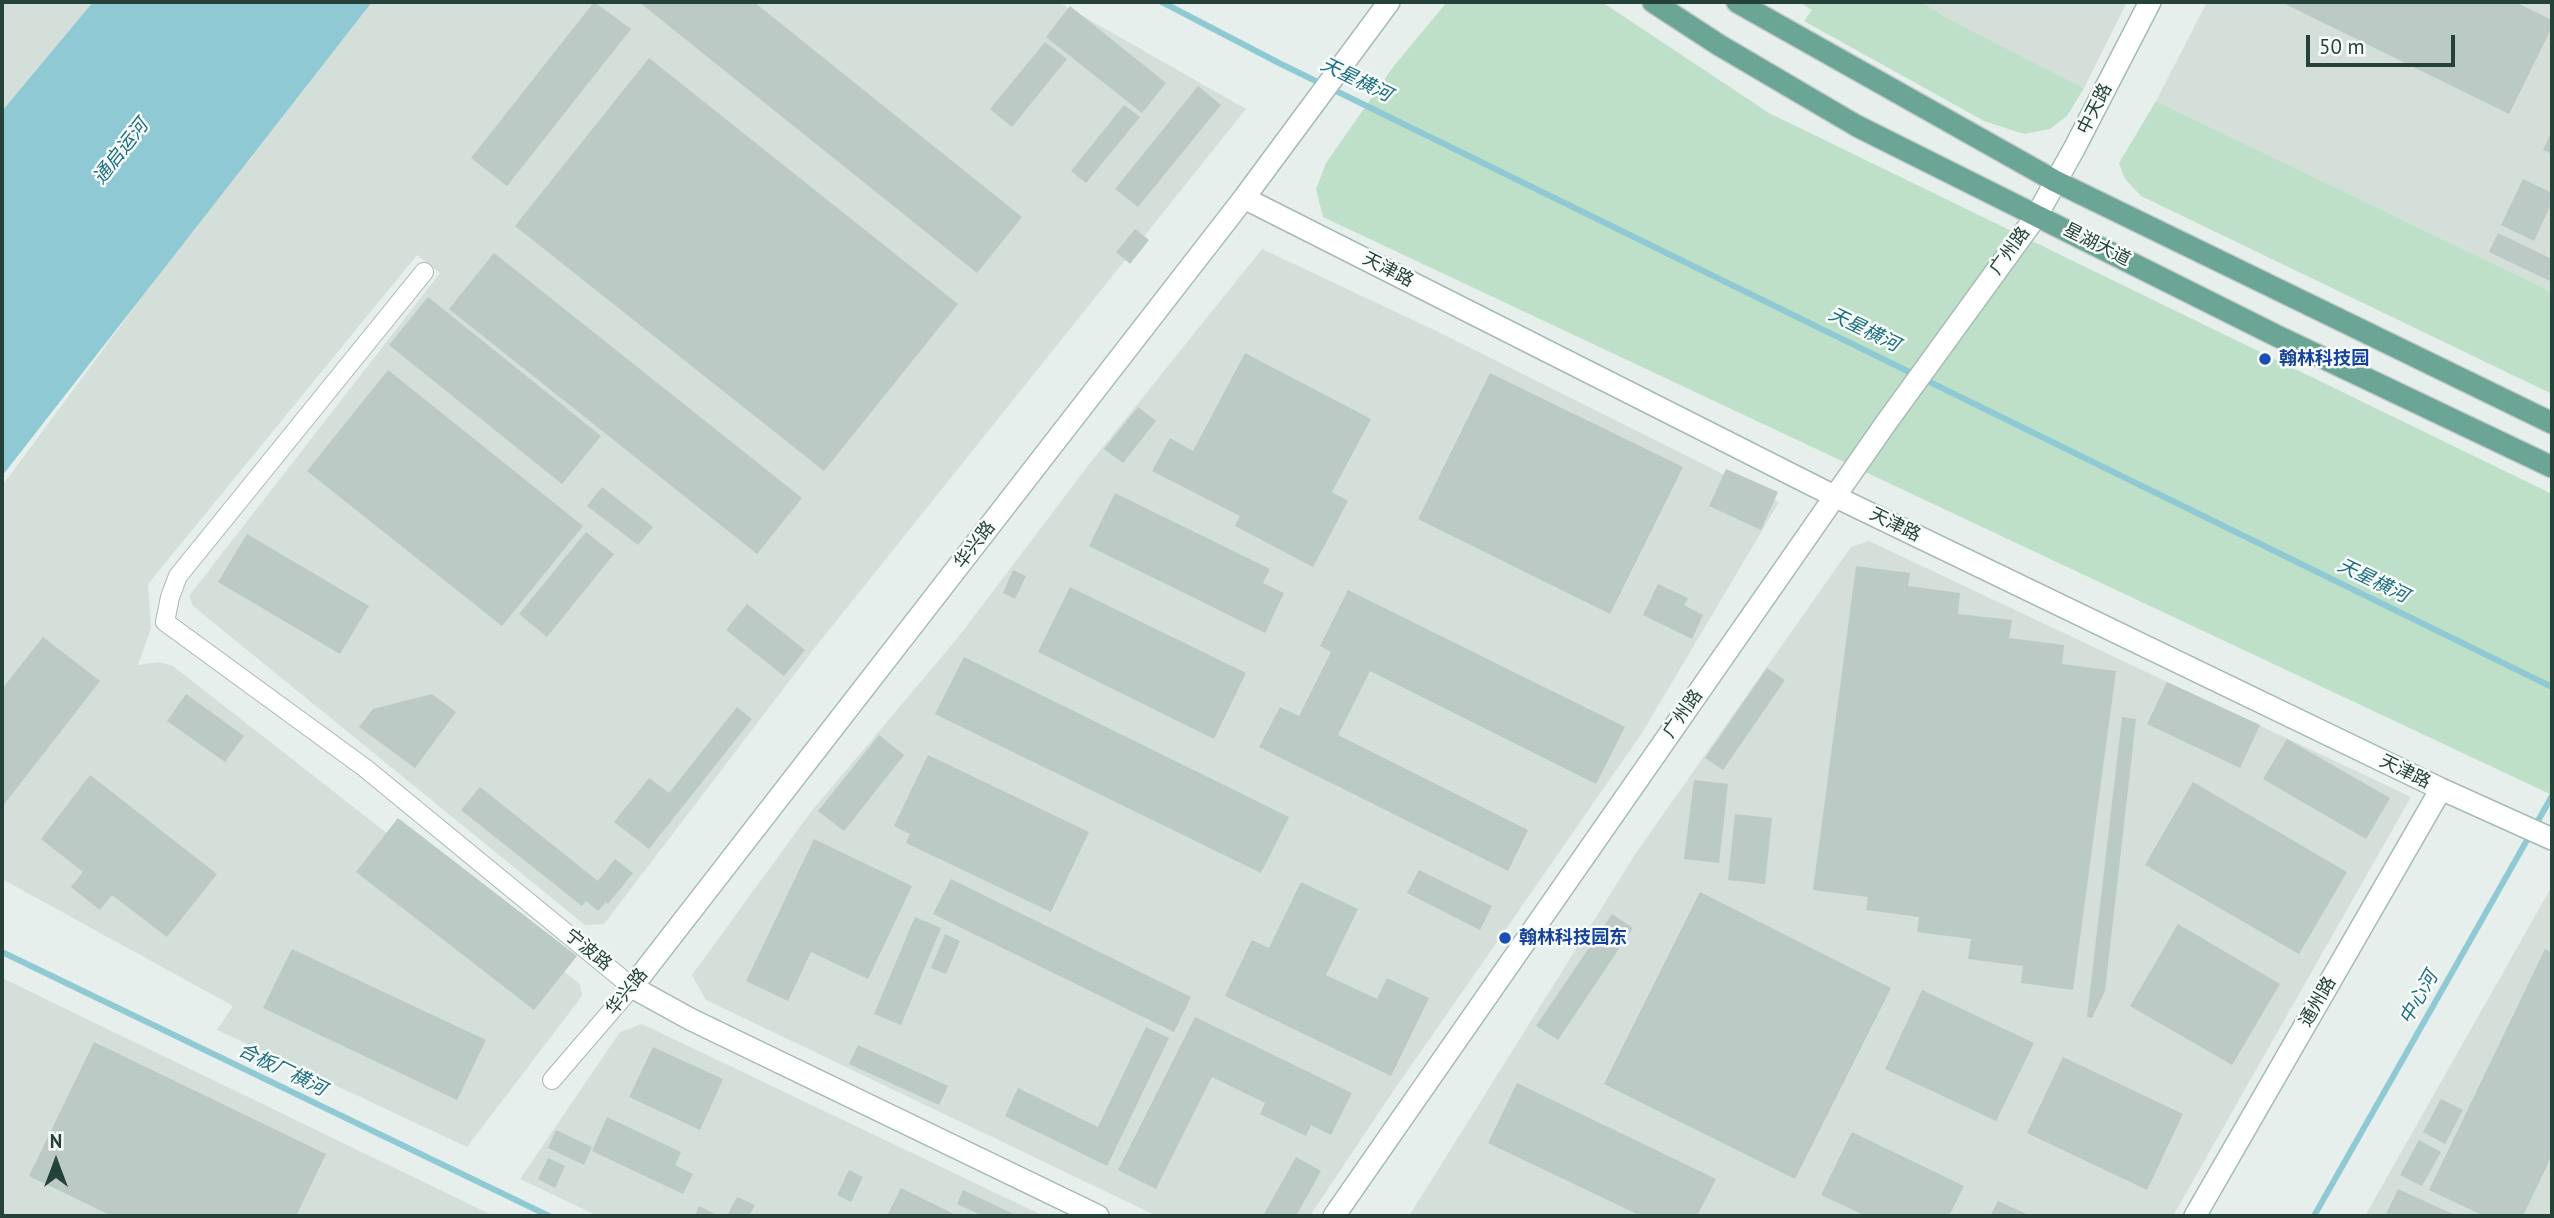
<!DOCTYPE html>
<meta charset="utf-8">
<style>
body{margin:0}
#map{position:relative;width:2554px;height:1218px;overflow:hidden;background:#e6efeb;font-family:"PT Sans",sans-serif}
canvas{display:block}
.frame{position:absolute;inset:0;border:4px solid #24423a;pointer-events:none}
.north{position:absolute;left:21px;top:1127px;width:70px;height:70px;-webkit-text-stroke:5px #f7fbf9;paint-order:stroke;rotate:0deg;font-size:19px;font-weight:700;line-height:28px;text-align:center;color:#24423a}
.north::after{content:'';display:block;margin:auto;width:24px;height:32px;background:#24423a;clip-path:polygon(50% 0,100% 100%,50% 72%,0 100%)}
.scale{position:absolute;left:2306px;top:35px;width:149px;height:32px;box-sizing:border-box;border:4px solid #24423a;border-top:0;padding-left:9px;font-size:21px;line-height:24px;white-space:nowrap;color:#24423a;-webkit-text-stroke:5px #f7fbf9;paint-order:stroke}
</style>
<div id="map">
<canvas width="2554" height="1218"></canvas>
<div class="frame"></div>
<div class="north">N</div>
<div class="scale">50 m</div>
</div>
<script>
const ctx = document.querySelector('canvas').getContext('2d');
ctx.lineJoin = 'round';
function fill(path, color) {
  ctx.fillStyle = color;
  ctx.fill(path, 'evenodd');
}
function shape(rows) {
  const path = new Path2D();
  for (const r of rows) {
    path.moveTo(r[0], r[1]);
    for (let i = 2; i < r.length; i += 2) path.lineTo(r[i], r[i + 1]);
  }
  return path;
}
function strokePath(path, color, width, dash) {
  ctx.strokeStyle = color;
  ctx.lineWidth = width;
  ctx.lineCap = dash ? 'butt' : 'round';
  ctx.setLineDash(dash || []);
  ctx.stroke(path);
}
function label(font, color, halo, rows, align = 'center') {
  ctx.font = font + ' "PT Sans","Noto Sans SC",sans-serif';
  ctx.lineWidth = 5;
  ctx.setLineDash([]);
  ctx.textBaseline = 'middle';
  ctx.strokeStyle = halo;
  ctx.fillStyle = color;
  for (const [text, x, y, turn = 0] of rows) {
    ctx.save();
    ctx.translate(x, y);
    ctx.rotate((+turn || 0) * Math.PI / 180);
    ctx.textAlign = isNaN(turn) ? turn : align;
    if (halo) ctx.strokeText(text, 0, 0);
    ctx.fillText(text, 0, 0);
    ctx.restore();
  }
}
fill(shape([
 [2,2,93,2,2,111],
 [372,2,1058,2,1246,109,813,650,604,924,585,925,193,606,189,596,440,273,417,255,148,584,151,628,138,665,158,662,173,666,580,984,582,996,467,1147,217,1030,233,1006,2,879,2,486,162,270],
 [1922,2,2127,2,2084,88,1947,18],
 [2207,2,2552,2,2552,292,2156,101],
 [1262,249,1432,329,1779,502,1642,733,1390,1096,1310,1216,1157,1216,706,1000,692,975,810,813,956,640,1090,463],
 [1869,541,2411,797,2173,1216,1409,1216,1636,853,1851,547],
 [2552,886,2552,1216,2365,1216],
 [2,978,494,1216,2,1216],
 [642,1024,1044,1216,598,1216,520,1179,620,1032]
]), '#d4dfda');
fill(shape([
 [1447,2,1602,2,1769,113,2552,494,2552,795,1323,217,1316,189,1326,163,1393,67],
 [1799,2,1922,2,1947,18,2084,88,2067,116,2050,129,2024,134,1984,121,1804,21,1812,10],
 [2156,101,2552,292,2552,394,2141,196,2125,179,2119,163]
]), '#bfe0c8');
fill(shape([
 [93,2,372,2,2,476,2,111]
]), '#8ec9d4');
strokePath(shape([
 [1162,2,1279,63,2552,687],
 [2,952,549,1216],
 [2314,1216,2552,796]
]), '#8ec9d4', 6);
fill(shape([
 [594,2,631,29,507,186,471,158],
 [639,2,754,2,1022,217,977,273],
 [2281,2,2515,2,2552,20,2552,27,2509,114],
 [1070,6,1166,83,1142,113,1046,37],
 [1045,42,1067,59,1012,127,990,109],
 [649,58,958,304,824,471,515,226],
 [1198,86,1221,105,1138,207,1115,189],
 [1124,105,1140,117,1086,183,1071,171],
 [2552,130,2552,154,2543,150],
 [2523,179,2552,193,2552,202,2534,241,2501,225],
 [1135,229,1149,240,1130,264,1116,252],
 [2498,233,2552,259,2552,282,2489,252],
 [494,253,802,498,757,554,449,309],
 [428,297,601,436,562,484,389,345],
 [1245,353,1371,419,1332,492,1348,501,1313,567,1235,526,1240,516,1152,471,1170,438,1193,451],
 [388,370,583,526,502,626,307,471],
 [1490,373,1683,467,1610,614,1418,519],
 [1138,407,1156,421,1123,463,1104,449],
 [1726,469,1778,492,1761,530,1709,506],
 [602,487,653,527,638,545,587,506],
 [1115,493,1270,569,1263,583,1284,593,1265,633,1089,546],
 [586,532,614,554,547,637,519,614],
 [247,534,369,606,340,654,218,582],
 [1856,566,1910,573,1908,586,1960,593,1958,614,2012,620,2009,638,2064,645,2062,664,2116,671,2073,990,2021,983,2023,966,1968,959,1971,939,1917,932,1919,917,1866,910,1868,897,1813,890],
 [1013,570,1026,576,1015,599,1003,593],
 [1658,584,1688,598,1684,605,1703,615,1692,639,1643,615],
 [1070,587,1246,673,1214,739,1038,652],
 [1348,590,1625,727,1596,784,1370,671,1338,735,1528,830,1508,871,1259,747,1280,707,1299,716,1331,652,1320,646],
 [747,604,805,650,784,676,726,630],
 [43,637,100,681,2,807,2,689],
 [964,657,1289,817,1261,873,935,714],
 [1767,668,1785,680,1723,770,1705,758],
 [2167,682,2260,725,2240,768,2147,724],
 [186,694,244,736,225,762,167,721],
 [432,694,456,712,415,768,359,727,373,709],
 [737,707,752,719,649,849,614,822,649,778,669,793],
 [2122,717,2136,719,2105,991,2092,1018,2087,1017],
 [879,735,904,755,844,831,818,811],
 [2287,739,2390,798,2366,839,2263,779],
 [928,755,1089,832,1051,912,906,843,910,834,894,826],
 [90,775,217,874,167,937,112,895,100,910,71,887,83,872,41,839],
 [1694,780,1728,784,1719,863,1684,859],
 [2193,782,2347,872,2299,954,2145,865],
 [480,787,598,881,615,859,633,873,608,904,606,902,598,911,586,901,582,906,461,810],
 [1735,814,1772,818,1765,884,1728,880],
 [398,818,577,956,534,1010,356,872],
 [814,839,912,886,868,979,811,952,788,1001,746,981],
 [1419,870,1492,906,1480,930,1407,893],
 [951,879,1191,997,1174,1032,933,914],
 [1301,882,1358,909,1326,975,1377,999,1387,978,1429,998,1391,1076,1225,996,1252,940,1269,948],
 [1700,892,1891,988,1795,1179,1604,1084],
 [1612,914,1633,928,1558,1040,1536,1026],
 [915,917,941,928,901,1025,874,1014],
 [2178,924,2280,984,2232,1065,2130,1006],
 [945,934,960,941,946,974,931,968],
 [292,949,486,1040,457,1100,263,1008],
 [2545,949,2552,953,2552,1155,2523,1216,2484,1216,2429,1190],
 [1922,990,2034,1043,1996,1121,1885,1069],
 [1195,1017,1352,1093,1331,1135,1311,1125,1306,1136,1260,1114,1265,1103,1212,1077,1156,1189,1118,1170],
 [1146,1027,1169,1038,1107,1166,1005,1116,1018,1088,1098,1127],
 [94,1042,326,1154,296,1216,112,1216,29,1176],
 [858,1045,948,1086,939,1105,849,1064],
 [653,1047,723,1079,700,1130,629,1097],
 [2063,1057,2183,1114,2147,1190,2027,1133],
 [1517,1083,1716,1179,1697,1216,1641,1216,1488,1143],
 [2441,1099,2463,1110,2445,1144,2423,1132],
 [607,1117,681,1152,675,1165,693,1174,683,1194,592,1151],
 [556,1130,592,1147,584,1165,548,1148],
 [1852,1132,1964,1186,1949,1216,1866,1216,1821,1195],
 [2419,1140,2441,1152,2422,1186,2400,1175],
 [1296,1157,1321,1171,1296,1216,1263,1216],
 [548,1158,565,1166,555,1188,538,1179],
 [849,1170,863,1177,851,1202,837,1195],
 [901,1188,958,1216,887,1216],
 [2398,1189,2457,1216,2385,1216],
 [963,1190,1018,1216,983,1216,957,1204],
 [737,1197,755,1205,749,1216,727,1216],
 [1998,1201,2031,1216,1990,1216],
 [699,1206,719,1216,695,1216]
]), '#bbcac4');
const street = shape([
 [424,272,178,576,170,597,165,622,365,768,632,987,552,1080]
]);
const secondary = shape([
 [1244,198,1836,497,2441,789,2552,839],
 [1098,1216,690,1019,632,987,1244,198,1389,2],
 [1334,1216,1886,423,2037,215,2074,149,2150,2],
 [2195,1216,2441,789]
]);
const primary = shape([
 [1653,2,1719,45,1857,126,2275,335,2552,467],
 [1737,2,2055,181,2552,423]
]);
strokePath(street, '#a8b8b2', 20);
strokePath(secondary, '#a4bbb3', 24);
strokePath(primary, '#c2cac8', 24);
strokePath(street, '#fff', 18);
strokePath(secondary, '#fff', 21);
strokePath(primary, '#6aa596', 21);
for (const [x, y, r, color] of [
 [2265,359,7,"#1a4fb4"],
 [1505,938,7,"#1a4fb4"]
]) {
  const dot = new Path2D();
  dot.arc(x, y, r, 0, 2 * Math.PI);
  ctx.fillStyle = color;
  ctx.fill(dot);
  strokePath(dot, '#f7fbf9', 2.5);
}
label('18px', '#24423a', '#f7fbf9', [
 ["中天路",2095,109,-63],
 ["星湖大道",2097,245,27],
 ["广州路",2010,251,-54],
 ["天津路",1388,270,27],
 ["天津路",1895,525,26],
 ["华兴路",975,545,-52],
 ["广州路",1683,714,-55],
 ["天津路",2405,772,26],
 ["宁波路",588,950,39],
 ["华兴路",627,992,-51],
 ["通州路",2318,1002,-60]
]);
label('bold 18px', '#164399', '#f7fbf9', [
 ["翰林科技园",2279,359],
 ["翰林科技园东",1519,938]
], 'left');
label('italic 19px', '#1c6f80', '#f7fbf9', [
 ["天星横河",1356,80,26],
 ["通启运河",121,152,-52],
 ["天星横河",1864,330,26],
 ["天星横河",2373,581,26],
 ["中心河",2419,998,-60],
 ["合板厂横河",282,1070,26]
]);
</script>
